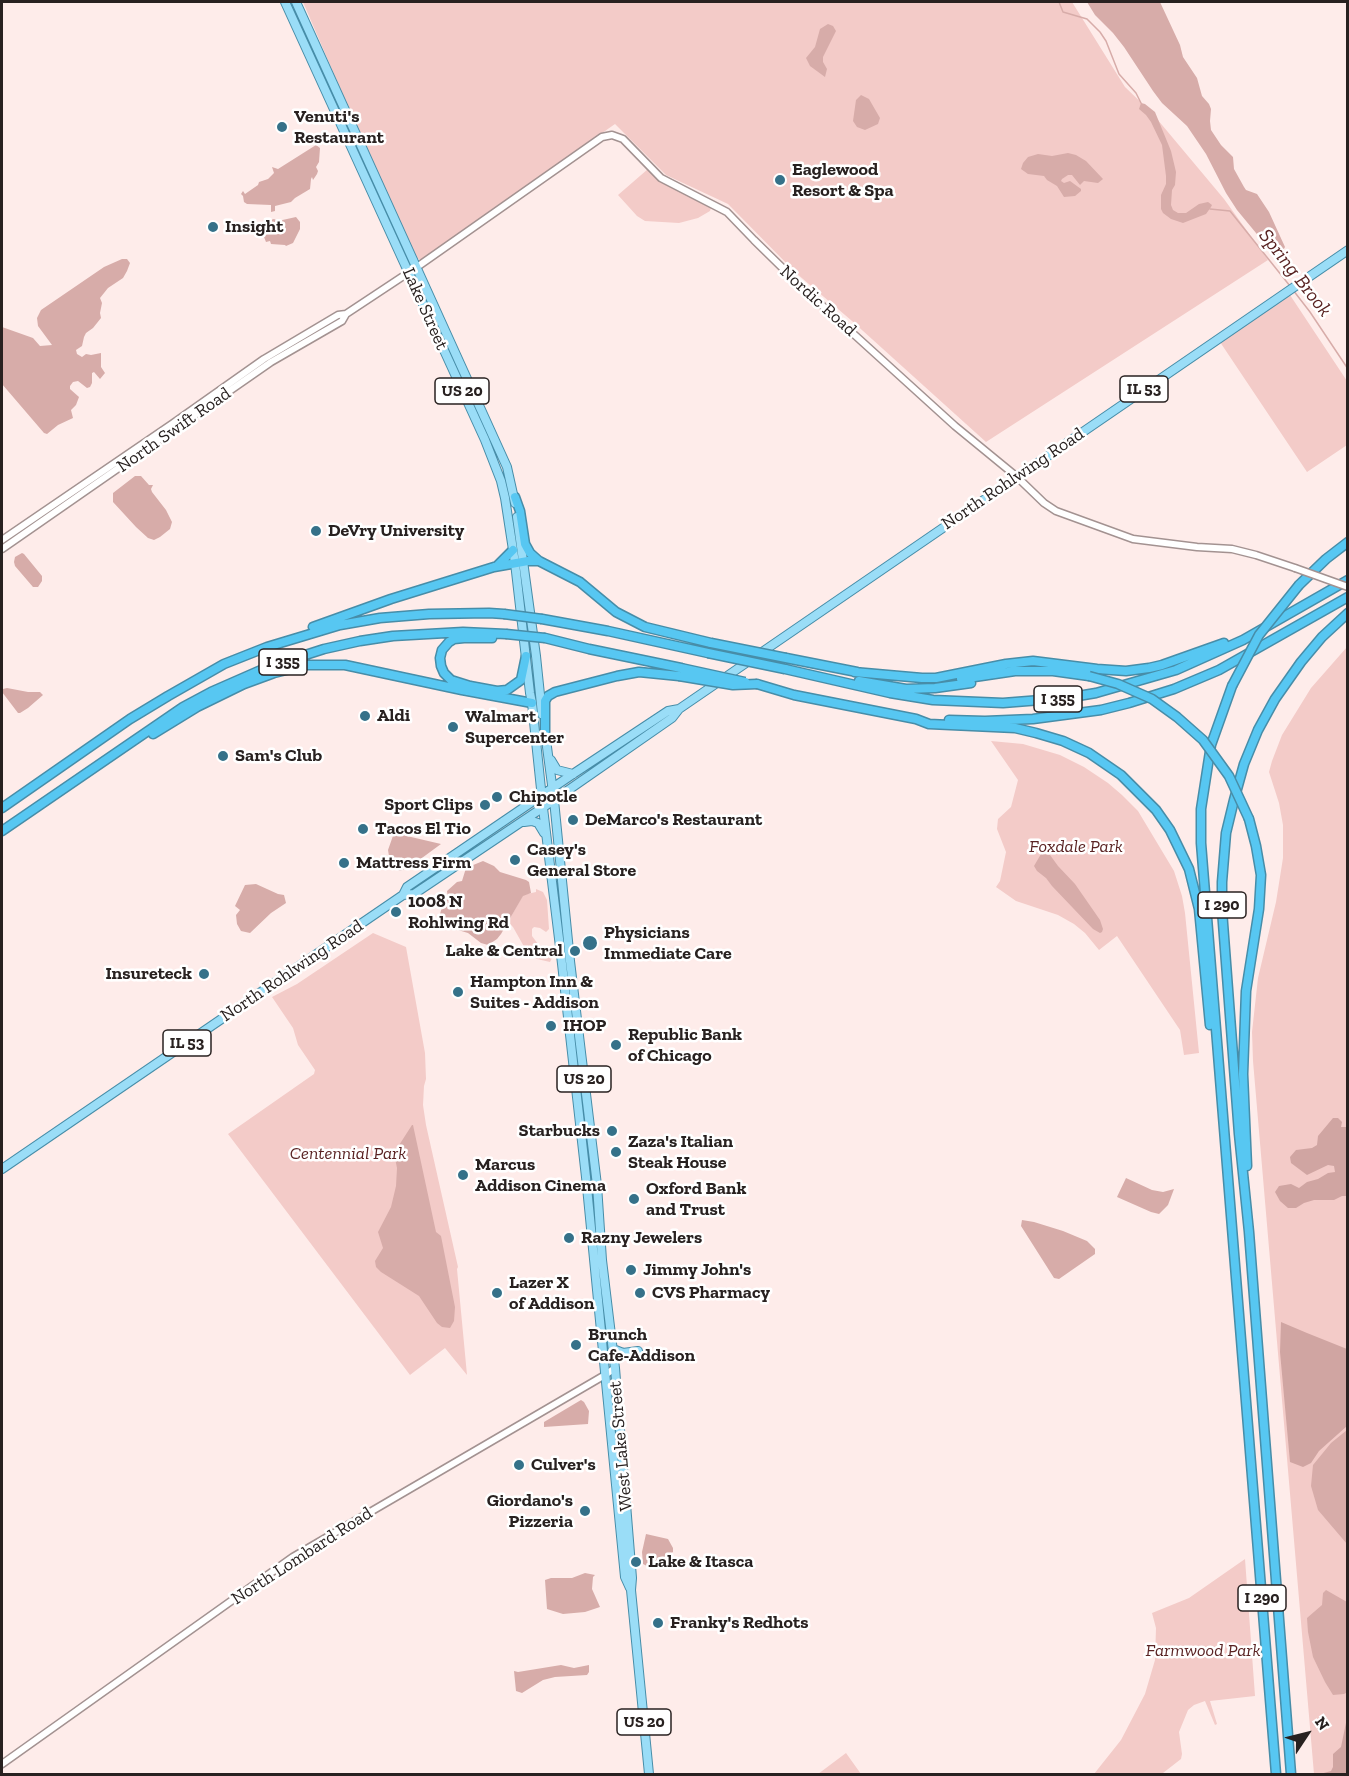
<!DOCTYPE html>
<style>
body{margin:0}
#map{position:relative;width:1349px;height:1776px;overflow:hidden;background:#feecea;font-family:"Zilla Slab",serif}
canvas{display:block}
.frame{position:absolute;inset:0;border:3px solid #282120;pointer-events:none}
.north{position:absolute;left:1277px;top:1704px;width:60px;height:60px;-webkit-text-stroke:4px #fff;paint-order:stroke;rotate:55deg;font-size:16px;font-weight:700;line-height:24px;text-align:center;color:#282120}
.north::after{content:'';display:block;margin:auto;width:21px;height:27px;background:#282120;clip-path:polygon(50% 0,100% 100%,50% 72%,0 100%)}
</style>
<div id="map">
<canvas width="1349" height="1776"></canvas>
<div class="frame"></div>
<div class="north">N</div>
</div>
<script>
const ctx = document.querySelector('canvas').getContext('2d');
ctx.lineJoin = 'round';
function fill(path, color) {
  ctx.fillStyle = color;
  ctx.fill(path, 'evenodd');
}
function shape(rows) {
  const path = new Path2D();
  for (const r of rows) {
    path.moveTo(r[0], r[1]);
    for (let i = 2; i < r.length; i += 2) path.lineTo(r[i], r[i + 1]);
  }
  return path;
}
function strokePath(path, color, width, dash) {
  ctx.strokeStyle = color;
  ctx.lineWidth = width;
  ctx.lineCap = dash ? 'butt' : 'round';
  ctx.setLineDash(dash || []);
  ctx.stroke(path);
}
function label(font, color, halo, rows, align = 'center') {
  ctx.font = font + ' "Zilla Slab",serif';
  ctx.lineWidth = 5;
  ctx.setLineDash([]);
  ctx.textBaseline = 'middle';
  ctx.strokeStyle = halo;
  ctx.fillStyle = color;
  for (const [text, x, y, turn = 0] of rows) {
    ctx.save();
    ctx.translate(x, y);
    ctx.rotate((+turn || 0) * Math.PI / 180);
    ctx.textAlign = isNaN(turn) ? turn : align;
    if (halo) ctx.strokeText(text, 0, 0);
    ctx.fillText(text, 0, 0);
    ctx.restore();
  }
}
fill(shape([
 [303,2,1072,2,1125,87,1152,113,1224,199,1268,260,986,442,852,321,796,273,728,204,666,175,615,124,421,260,412,256],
 [648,169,665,184,707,204,711,208,710,211,698,218,679,223,645,221,637,216,618,195],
 [1288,292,1347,381,1347,445,1307,472,1218,339],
 [1347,647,1347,1774,1314,1774,1253,1061,1252,1032,1258,978,1276,902,1283,858,1283,825,1279,803,1269,772,1272,761,1282,735,1311,688],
 [991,741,1023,744,1060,755,1084,767,1108,783,1122,795,1138,811,1174,871,1182,896,1185,913,1199,1053,1184,1055,1180,1030,1117,936,1099,950,1085,933,1074,924,1058,915,1016,901,996,887,1000,881,1006,852,997,829,998,819,1011,807,1018,780],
 [536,889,543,892,547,900,549,929,546,932,540,928,534,927,532,929,532,936,538,944,550,949,552,952,552,958,550,962,537,959,527,952,513,927,508,922,523,895,536,892],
 [373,933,406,947,425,1053,426,1079,424,1086,423,1105,426,1125,458,1267,457,1269,467,1375,445,1348,410,1375,228,1134,314,1074,315,1070,298,1045,293,1028,272,997,297,984],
 [1245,1559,1255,1696,1210,1701,1217,1724,1215,1725,1205,1701,1194,1705,1188,1710,1179,1732,1182,1754,1181,1759,1163,1773,1094,1774,1121,1740,1145,1694,1155,1660,1156,1628,1152,1613,1189,1598],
 [846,1753,861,1774,818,1774]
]), '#f3cbc8');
fill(shape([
 [1333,1118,1338,1118,1342,1122,1341,1127,1347,1127,1347,1196,1342,1196,1334,1200,1314,1200,1304,1203,1296,1208,1288,1208,1280,1201,1275,1192,1279,1186,1291,1184,1299,1188,1307,1182,1318,1179,1328,1173,1335,1172,1334,1166,1328,1165,1307,1175,1291,1163,1290,1157,1296,1150,1312,1148,1317,1145,1318,1136],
 [1281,1322,1307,1333,1347,1349,1347,1426,1319,1451,1311,1463,1303,1467,1290,1462,1280,1352],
 [1347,1718,1347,1774,1320,1774,1331,1771,1333,1767,1333,1754,1341,1747]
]), '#d0a5a2');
fill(shape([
 [1087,2,1160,2,1180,45,1183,57,1197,78,1202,96,1209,104,1211,109,1210,121,1211,130,1221,145,1233,157,1234,169,1244,187,1246,190,1257,194,1269,212,1285,247,1281,254,1275,256,1237,210,1226,193,1206,154,1187,126,1162,103,1153,91,1124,47,1113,33,1095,15],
 [828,24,833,26,836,31,823,57,823,62,827,69,825,77,810,66,806,58,815,47,820,29],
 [861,95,869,99,880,118,878,124,865,130,857,127,853,121,856,100],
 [1141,103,1145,104,1155,112,1171,151,1176,172,1175,185,1172,190,1171,205,1173,210,1178,213,1186,213,1199,204,1208,202,1212,205,1211,207,1206,214,1183,223,1171,219,1163,213,1161,209,1161,195,1166,184,1166,176,1162,145,1151,122,1146,115,1139,109],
 [316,145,320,148,319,162,316,167,318,171,317,174,313,180,312,177,311,179,310,189,295,198,291,202,275,206,275,211,271,212,271,205,247,204,244,202,243,196,241,194,243,191,245,194,258,185,259,182,268,179,274,173,272,167,278,169],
 [1038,154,1052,156,1068,153,1076,155,1086,161,1103,179,1098,183,1084,181,1080,185,1072,175,1068,175,1062,179,1061,181,1064,183,1070,181,1081,189,1081,191,1075,196,1064,197,1057,186,1047,180,1044,176,1028,174,1021,169,1023,163,1028,157],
 [296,217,300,222,300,229,293,243,286,246,285,245,271,244,270,241,266,242,264,237,255,235,257,224,274,219,278,221],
 [122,259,127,259,130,263,127,271,123,278,108,288,100,298,102,303,100,313,101,318,93,328,86,333,84,337,82,346,76,350,77,354,82,357,86,354,91,355,101,353,101,367,105,373,100,379,94,372,92,373,92,383,90,387,87,388,78,381,73,382,70,386,70,389,79,397,76,405,71,410,73,418,58,425,47,434,44,433,2,384,2,327,33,338,40,346,52,345,38,326,37,318,41,310,104,267],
 [135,476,141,476,149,485,153,485,151,489,152,492,166,510,172,522,170,529,160,537,154,540,148,538,136,527,113,502,113,493],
 [22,553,24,554,42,576,42,581,38,587,33,587,15,566,14,562,15,557],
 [7,688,28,692,40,692,43,695,28,708,20,713,18,713,2,692,3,689],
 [394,833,441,844,411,866,400,871,396,869,389,856,388,850],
 [1041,854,1050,855,1058,866,1075,884,1100,920,1103,929,1102,932,1100,933,1093,929,1052,886,1046,878,1037,871,1034,866],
 [483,861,494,866,500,872,526,880,529,882,531,893,523,896,501,934,497,939,488,945,481,943,468,933,458,930,446,930,439,918,443,903,448,898,447,891,457,882,462,881,466,868],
 [256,884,278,894,284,895,286,903,271,913,250,933,241,931,237,924,236,915,240,910,235,906,245,885],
 [412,1125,413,1125,436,1232,441,1236,455,1307,454,1321,450,1328,442,1327,437,1323,419,1296,381,1272,376,1267,375,1261,383,1248,378,1232,391,1207,396,1186,397,1168,394,1153],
 [1126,1178,1152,1190,1163,1192,1174,1189,1168,1205,1159,1214,1151,1212,1117,1197],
 [1022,1220,1034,1222,1063,1231,1087,1241,1095,1249,1095,1254,1059,1279,1054,1278,1021,1226],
 [581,1400,584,1402,589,1411,588,1424,544,1427,544,1422],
 [1347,1430,1347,1544,1318,1510,1311,1486,1313,1465,1331,1443],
 [646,1534,668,1539,673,1548,673,1552,649,1567,643,1564,642,1552],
 [585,1573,595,1575,593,1577,592,1589,600,1607,585,1612,563,1614,547,1609,545,1580,551,1578,572,1578],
 [1326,1590,1347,1602,1348,1692,1344,1694,1333,1695,1325,1682,1313,1657,1308,1632,1307,1618,1322,1605,1323,1593],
 [561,1665,574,1668,589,1665,589,1672,587,1675,555,1677,543,1680,522,1693,516,1691,514,1671,518,1672]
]), '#d7aca9');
strokePath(shape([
 [1059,2,1063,12,1087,19,1100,32,1106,41,1119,74,1136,93,1141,103],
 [1210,209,1230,211,1290,286],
 [1293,290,1310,312,1348,369]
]), '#d7aca9', 1.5);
const minor = shape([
 [2,540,172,424,264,359,338,315,346,314,417,267,602,137,612,135,623,139,661,178,727,212,754,240,804,289,955,426,1016,476,1044,503,1056,511,1133,539,1197,547,1232,549,1256,555,1295,568],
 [2,549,271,362,342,321,346,314],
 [2,1764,293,1557,605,1375,615,1368]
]);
const major = shape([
 [285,2,485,440,501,481,505,498,515,563,530,693,532,703,543,808,561,955,586,1177,625,1577,630,1588],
 [296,2,507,467,515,503],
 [517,517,536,656,542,714],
 [545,732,554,800,570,961,597,1185,602,1260,615,1368,632,1578,631,1590,649,1774],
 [551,760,557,770,573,774],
 [524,822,532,821,538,823,544,833],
 [403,895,407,887,573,774,668,711,679,709],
 [2,1169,403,895,414,894,554,800,672,718,679,709,1348,250],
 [613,1349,623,1353,638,1351]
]);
const highway = shape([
 [515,497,520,511,525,544,530,553,539,561,580,582,616,612,645,627,711,643],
 [498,565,513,550],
 [1299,585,1326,559,1348,542],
 [542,619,608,631,708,653],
 [313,627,391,599,494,567,528,561,539,561],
 [492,638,464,638,454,639,449,642,442,650,440,658,441,666,444,673,451,680,470,686,497,691,507,690,521,680,526,656],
 [545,638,589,649,681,668],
 [786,658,857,672],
 [785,669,890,693,933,700,1003,703,1066,698,1096,693,1176,670,1243,640,1348,580],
 [854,672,922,678,936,678,1006,664,1033,661,1097,669,1126,671,1149,668,1162,665,1224,643],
 [961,679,1015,671,1053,671,1089,676],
 [859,681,906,689,935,688,971,683],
 [757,684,794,695,916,719,929,724,1015,728,1036,733,1063,741,1089,753,1121,775,1156,810,1170,830,1189,869,1199,909,1210,1025],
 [1232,686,1211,745,1201,809,1201,843,1276,1774],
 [949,720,985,721,1033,719,1101,710,1129,703,1174,689,1219,670,1348,597],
 [153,734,197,707,244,684,274,673,307,665,345,665,462,690,532,703],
 [545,736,545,701,548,696,555,692,617,676,639,672,679,676],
 [2,808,130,719,168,696,224,664,267,647,340,625,380,618,429,614,489,613,504,614],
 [2,831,183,707,211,692,268,667,324,649,360,641,393,636,463,632,506,634],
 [1247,1166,1243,1074,1246,991,1259,909,1261,875,1256,846,1249,819],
 [1291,1774,1249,1232,1239,1134,1222,910,1222,882,1226,833,1234,800,1244,764,1258,730,1275,699,1301,662,1322,637,1348,613]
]);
strokePath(minor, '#a39291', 9);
strokePath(major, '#478da8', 10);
strokePath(highway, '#478da8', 11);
strokePath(minor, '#fff', 6);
strokePath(major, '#9addf7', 8);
strokePath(highway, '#57c7f2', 8);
const minorBridge = shape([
 [1295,568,1348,587]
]);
const highwayBridge = shape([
 [504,614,542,619],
 [506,634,545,638],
 [711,643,786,658],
 [708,653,785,669],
 [681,668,745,682],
 [679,676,733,685,757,684],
 [1089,676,1118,684,1152,699,1177,717,1203,740,1229,776,1249,819],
 [1232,686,1259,635,1299,585]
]);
strokePath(minorBridge, '#a39291', 9, []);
strokePath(highwayBridge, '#478da8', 11, []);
strokePath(minorBridge, '#fff', 6);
strokePath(highwayBridge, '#57c7f2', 8);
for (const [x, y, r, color] of [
 [282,127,6,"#357189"],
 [780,180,6,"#357189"],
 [213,227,6,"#357189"],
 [316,531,6,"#357189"],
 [365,716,6,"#357189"],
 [453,727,6,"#357189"],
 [223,756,6,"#357189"],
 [497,797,6,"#357189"],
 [485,805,6,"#357189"],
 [573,820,6,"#357189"],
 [363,829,6,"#357189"],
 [515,860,6,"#357189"],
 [344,863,6,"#357189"],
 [396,912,6,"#357189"],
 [590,943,8,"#357189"],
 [575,951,6,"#357189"],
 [204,974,6,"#357189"],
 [458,992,6,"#357189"],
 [551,1026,6,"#357189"],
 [616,1045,6,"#357189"],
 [612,1131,6,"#357189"],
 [616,1152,6,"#357189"],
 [463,1175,6,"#357189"],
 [634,1199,6,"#357189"],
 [569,1238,6,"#357189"],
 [631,1270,6,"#357189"],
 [497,1293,6,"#357189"],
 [640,1293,6,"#357189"],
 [576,1345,6,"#357189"],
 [519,1465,6,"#357189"],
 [585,1511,6,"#357189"],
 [636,1562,6,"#357189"],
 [658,1623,6,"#357189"]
]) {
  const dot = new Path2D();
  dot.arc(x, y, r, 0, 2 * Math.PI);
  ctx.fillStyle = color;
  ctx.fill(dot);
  strokePath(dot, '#fff', 2);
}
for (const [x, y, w] of [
 [1144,389,48],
 [462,391,54],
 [283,662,48],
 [1058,699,48],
 [1222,905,48],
 [187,1043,48],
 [584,1079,54],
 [1262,1598,48],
 [644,1722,54]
]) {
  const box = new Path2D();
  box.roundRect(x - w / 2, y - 13, w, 26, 4.5);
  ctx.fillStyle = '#fff';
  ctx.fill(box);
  strokePath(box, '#282120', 1.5);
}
label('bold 16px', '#282120', null, [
 ["IL 53",1144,389],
 ["US 20",462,391],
 ["I 355",283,662],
 ["I 355",1058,699],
 ["I 290",1222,905],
 ["IL 53",187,1043],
 ["US 20",584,1079],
 ["I 290",1262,1598],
 ["US 20",644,1722]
]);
label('bold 18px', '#282120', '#fff', [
 ["Venuti's",294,117],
 ["Restaurant",294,138],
 ["Eaglewood",792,170],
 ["Resort & Spa",792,191],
 ["Insight",225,227],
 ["DeVry University",328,531],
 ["Aldi",377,716],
 ["Walmart",465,717],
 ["Supercenter",465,738],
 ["Sam's Club",235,756],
 ["Chipotle",509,797],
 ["Sport Clips",473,805,"right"],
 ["DeMarco's Restaurant",585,820],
 ["Tacos El Tio",375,829],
 ["Casey's",527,850],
 ["General Store",527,871],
 ["Mattress Firm",356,863],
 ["1008 N",408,902],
 ["Rohlwing Rd",408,923],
 ["Physicians",604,933],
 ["Immediate Care",604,954],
 ["Lake & Central",563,951,"right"],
 ["Insureteck",192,974,"right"],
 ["Hampton Inn &",470,982],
 ["Suites - Addison",470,1003],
 ["IHOP",563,1026],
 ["Republic Bank",628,1035],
 ["of Chicago",628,1056],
 ["Starbucks",600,1131,"right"],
 ["Zaza's Italian",628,1142],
 ["Steak House",628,1163],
 ["Marcus",475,1165],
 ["Addison Cinema",475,1186],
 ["Oxford Bank",646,1189],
 ["and Trust",646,1210],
 ["Razny Jewelers",581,1238],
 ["Jimmy John's",643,1270],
 ["Lazer X",509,1283],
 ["of Addison",509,1304],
 ["CVS Pharmacy",652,1293],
 ["Brunch",588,1335],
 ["Cafe-Addison",588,1356],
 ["Culver's",531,1465],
 ["Giordano's",573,1501,"right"],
 ["Pizzeria",573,1522,"right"],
 ["Lake & Itasca",648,1562],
 ["Franky's Redhots",670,1623]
], 'left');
label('18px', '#282120', '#fff', [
 ["Nordic Road",818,301,42],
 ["Lake Street",425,309,66],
 ["North Swift Road",174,430,-35],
 ["North Rohlwing Road",1013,479,-34],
 ["North Rohlwing Road",292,971,-34],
 ["West Lake Street",621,1446,-95],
 ["North Lombard Road",302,1556,-33]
]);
label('italic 18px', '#5a2323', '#fff', [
 ["Foxdale Park",1076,847],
 ["Centennial Park",348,1154],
 ["Farmwood Park",1203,1651]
]);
label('italic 20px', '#582221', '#fff', [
 ["Spring Brook",1295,273,52]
]);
</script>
